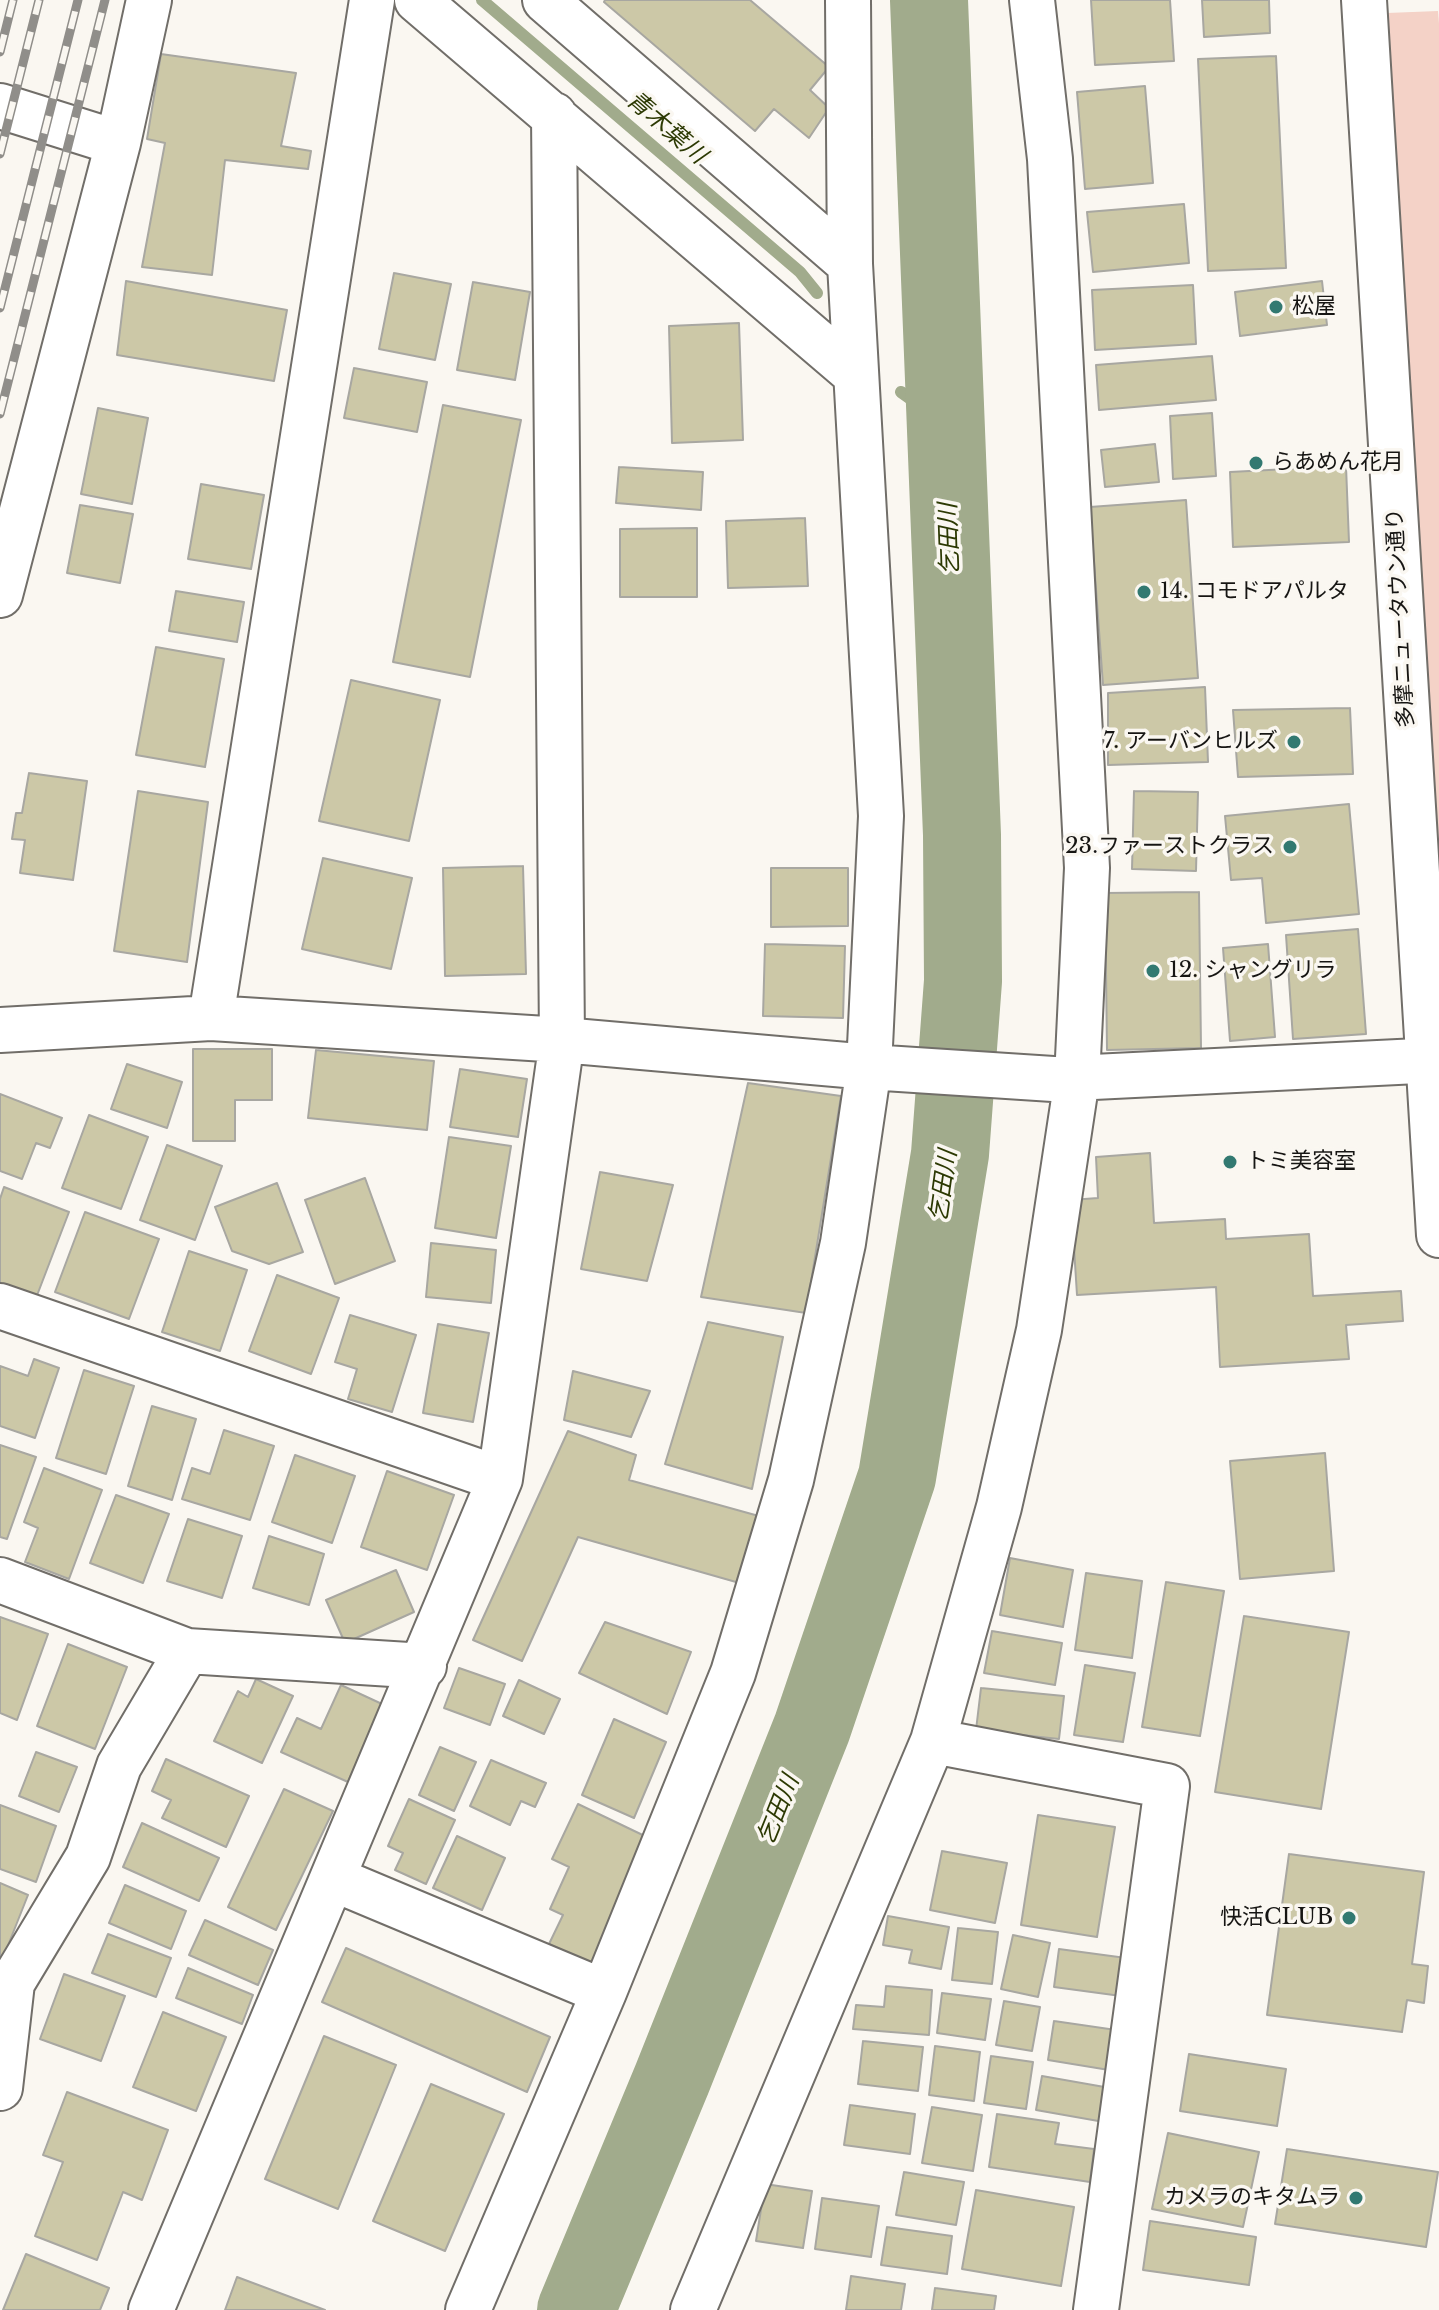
<!DOCTYPE html>
<meta charset="utf-8">
<style>
body{margin:0}
canvas{display:block;background:#faf7f1}
</style>
<canvas width="1439" height="2310"></canvas>
<script>
const ctx = document.querySelector('canvas').getContext('2d');
ctx.lineJoin = 'round';
function fill(path, color) {
  ctx.fillStyle = color;
  ctx.fill(path, 'evenodd');
}
function shape(rows) {
  const path = new Path2D();
  for (const r of rows) {
    path.moveTo(r[0], r[1]);
    for (let i = 2; i < r.length; i += 2) path.lineTo(r[i], r[i + 1]);
  }
  return path;
}
function strokePath(path, color, width, dash) {
  ctx.strokeStyle = color;
  ctx.lineWidth = width;
  ctx.lineCap = dash ? 'butt' : 'round';
  ctx.setLineDash(dash || []);
  ctx.stroke(path);
}
function label(font, color, halo, rows, align = 'center') {
  ctx.font = font + ' "Libre Baskerville","Noto Sans JP",serif';
  ctx.lineWidth = 7;
  ctx.setLineDash([]);
  ctx.textBaseline = 'middle';
  ctx.strokeStyle = halo;
  ctx.fillStyle = color;
  for (const [text, x, y, turn = 0] of rows) {
    ctx.save();
    ctx.translate(x, y);
    ctx.rotate((+turn || 0) * Math.PI / 180);
    ctx.textAlign = isNaN(turn) ? turn : align;
    if (halo) ctx.strokeText(text, 0, 0);
    ctx.fillText(text, 0, 0);
    ctx.restore();
  }
}
fill(shape([
 [1438,11,1439,24,1439,847,1387,13]
]), '#f4d2c7');
strokePath(shape([
 [482,0,800,272,817,293],
 [901,392,946,424]
]), '#a1ab8c', 12);
strokePath(shape([
 [576,2310,672,2079,812,1728,897,1477,950,1154,963,981,962,835,929,0]
]), '#a1ab8c', 78);
const building = shape([
 [605,0,750,0,829,67,810,90,829,108,809,138,774,109,755,131,604,2,605,0],
 [1091,0,1170,0,1174,61,1095,65,1091,0],
 [1202,0,1269,0,1270,33,1204,37,1202,0],
 [161,54,296,73,281,146,311,151,308,169,225,160,212,275,142,267,165,143,147,139,161,54],
 [1276,56,1286,268,1208,271,1198,59,1276,56],
 [1145,86,1153,183,1085,189,1077,92,1145,86],
 [1184,204,1189,263,1093,272,1087,212,1184,204],
 [394,273,451,284,435,360,379,349,394,273],
 [126,281,287,310,274,381,117,355,126,281],
 [1322,281,1327,325,1240,336,1235,292,1322,281],
 [473,282,530,292,515,380,457,370,473,282],
 [1193,285,1196,344,1095,350,1092,290,1193,285],
 [739,323,743,440,672,443,669,326,739,323],
 [1212,356,1216,400,1099,410,1096,365,1212,356],
 [354,368,427,382,417,432,344,418,354,368],
 [443,405,521,420,470,677,393,662,443,405],
 [98,408,148,418,132,504,81,494,98,408],
 [1212,413,1216,476,1173,479,1170,416,1212,413],
 [1155,444,1159,482,1105,487,1101,450,1155,444],
 [1346,466,1349,542,1233,547,1230,472,1346,466],
 [619,467,703,472,701,510,616,503,619,467],
 [201,484,264,495,251,569,188,559,201,484],
 [1186,500,1198,678,1103,685,1090,507,1186,500],
 [80,505,133,514,120,583,67,573,80,505],
 [805,518,808,586,728,588,726,521,805,518],
 [697,528,697,597,620,597,620,529,697,528],
 [176,591,244,602,237,642,169,631,176,591],
 [156,647,224,659,205,767,136,755,156,647],
 [351,680,440,700,409,841,319,821,351,680],
 [1205,687,1208,762,1108,765,1108,693,1205,687],
 [1350,708,1353,774,1238,777,1233,710,1350,708],
 [29,773,87,781,73,880,20,873,25,840,12,839,16,813,22,813,29,773],
 [138,791,208,802,187,962,114,951,138,791],
 [1134,791,1198,792,1196,871,1132,869,1134,791],
 [1349,804,1359,914,1266,923,1262,878,1231,880,1225,816,1349,804],
 [323,858,412,878,391,969,302,949,323,858],
 [523,866,526,974,445,976,443,868,523,866],
 [771,868,848,868,848,926,771,927,771,868],
 [1199,892,1201,1048,1107,1050,1105,893,1199,892],
 [1358,929,1366,1034,1293,1039,1286,935,1358,929],
 [765,944,845,946,843,1018,763,1016,765,944],
 [1268,944,1275,1037,1230,1041,1223,948,1268,944],
 [193,1049,272,1049,272,1100,235,1100,235,1141,193,1141,193,1049],
 [316,1050,434,1061,427,1130,308,1118,316,1050],
 [127,1064,182,1082,167,1128,111,1109,127,1064],
 [460,1069,527,1079,518,1137,450,1127,460,1069],
 [748,1083,841,1096,806,1313,701,1297,748,1083],
 [0,1094,62,1118,50,1148,36,1143,22,1179,0,1171,0,1094],
 [89,1115,148,1137,121,1209,62,1188,89,1115],
 [449,1137,511,1146,496,1238,435,1228,449,1137],
 [167,1145,222,1166,195,1240,140,1220,167,1145],
 [1150,1153,1154,1223,1225,1219,1226,1239,1309,1234,1313,1296,1401,1291,1403,1321,1346,1325,1349,1359,1220,1367,1216,1287,1077,1295,1071,1200,1098,1198,1096,1157,1150,1153],
 [600,1172,673,1185,647,1281,581,1269,600,1172],
 [365,1178,395,1261,335,1284,305,1200,365,1178],
 [277,1183,303,1252,269,1264,232,1251,215,1207,277,1183],
 [4,1187,69,1212,36,1298,0,1284,0,1199,4,1187],
 [85,1212,159,1239,129,1319,55,1292,85,1212],
 [431,1243,496,1250,491,1303,426,1297,431,1243],
 [189,1251,247,1270,220,1351,162,1332,189,1251],
 [277,1275,339,1298,311,1374,249,1351,277,1275],
 [350,1315,416,1335,392,1412,348,1399,357,1369,335,1362,350,1315],
 [708,1322,783,1337,752,1489,665,1464,708,1322],
 [438,1324,489,1333,473,1422,423,1413,438,1324],
 [34,1359,59,1368,35,1438,0,1426,0,1366,28,1376,34,1359],
 [84,1370,134,1386,106,1474,56,1458,84,1370],
 [573,1371,650,1391,631,1437,564,1420,573,1371],
 [152,1406,196,1419,172,1500,128,1486,152,1406],
 [224,1430,274,1446,250,1520,182,1499,192,1468,210,1474,224,1430],
 [568,1431,636,1455,629,1480,766,1518,743,1584,578,1537,522,1661,473,1640,568,1431],
 [0,1445,36,1457,7,1539,0,1537,0,1445],
 [1325,1453,1334,1571,1240,1579,1230,1461,1325,1453],
 [295,1455,355,1476,332,1543,272,1522,295,1455],
 [44,1468,102,1490,69,1579,25,1562,38,1528,24,1522,44,1468],
 [387,1471,454,1495,427,1570,361,1547,387,1471],
 [116,1495,169,1514,143,1583,90,1563,116,1495],
 [188,1519,242,1536,222,1598,167,1581,188,1519],
 [269,1536,324,1554,309,1605,253,1588,269,1536],
 [1010,1558,1073,1570,1063,1627,1000,1615,1010,1558],
 [396,1570,414,1612,345,1643,326,1600,396,1570],
 [1086,1573,1142,1581,1132,1658,1075,1650,1086,1573],
 [1166,1582,1224,1591,1200,1736,1142,1727,1166,1582],
 [1244,1616,1349,1632,1321,1809,1215,1792,1244,1616],
 [0,1617,48,1634,17,1720,0,1713,0,1617],
 [605,1622,691,1652,667,1714,579,1673,605,1622],
 [992,1631,1062,1643,1055,1685,984,1673,992,1631],
 [68,1644,127,1667,95,1749,37,1726,68,1644],
 [1085,1665,1135,1673,1123,1742,1074,1735,1085,1665],
 [459,1668,505,1684,490,1725,444,1708,459,1668],
 [256,1679,293,1696,262,1763,214,1741,238,1691,248,1697,256,1679],
 [519,1680,560,1699,544,1734,503,1716,519,1680],
 [341,1685,382,1704,348,1782,281,1752,297,1718,321,1729,341,1685],
 [981,1688,1064,1696,1059,1739,976,1730,981,1688],
 [614,1719,666,1742,634,1818,582,1795,614,1719],
 [440,1747,476,1762,454,1811,419,1795,440,1747],
 [36,1752,77,1767,59,1812,19,1796,36,1752],
 [166,1759,249,1796,226,1847,162,1818,171,1800,152,1791,166,1759],
 [491,1760,546,1783,535,1807,521,1801,510,1825,470,1806,491,1760],
 [284,1789,333,1811,276,1930,228,1907,284,1789],
 [409,1799,455,1820,426,1884,395,1870,403,1853,388,1846,409,1799],
 [578,1804,651,1839,593,1965,549,1944,563,1915,550,1909,569,1867,552,1859,578,1804],
 [0,1805,56,1826,36,1882,0,1869,0,1805],
 [1038,1815,1115,1827,1097,1937,1021,1925,1038,1815],
 [142,1823,219,1858,199,1901,123,1867,142,1823],
 [457,1836,505,1858,482,1910,433,1888,457,1836],
 [942,1851,1007,1863,995,1923,930,1910,942,1851],
 [1289,1854,1424,1872,1412,1964,1428,1966,1424,2003,1407,2000,1402,2032,1267,2015,1289,1854],
 [0,1883,28,1895,3,1958,0,1957,0,1883],
 [125,1885,186,1911,171,1949,109,1923,125,1885],
 [888,1916,949,1927,941,1969,909,1963,912,1950,883,1945,888,1916],
 [205,1920,273,1950,258,1985,189,1955,205,1920],
 [958,1928,998,1932,992,1984,952,1980,958,1928],
 [108,1934,171,1958,156,1997,92,1973,108,1934],
 [1013,1935,1050,1943,1038,1997,1001,1989,1013,1935],
 [346,1948,550,2037,527,2092,322,2002,346,1948],
 [1059,1949,1126,1958,1121,1996,1054,1987,1059,1949],
 [188,1968,253,1995,242,2024,176,1998,188,1968],
 [64,1974,125,1996,101,2061,40,2039,64,1974],
 [886,1986,932,1990,929,2035,853,2029,856,2005,884,2007,886,1986],
 [942,1993,991,1999,985,2040,937,2033,942,1993],
 [1004,2001,1040,2007,1032,2051,996,2045,1004,2001],
 [163,2012,226,2037,196,2111,133,2087,163,2012],
 [1054,2021,1116,2030,1109,2070,1048,2060,1054,2021],
 [324,2036,396,2065,338,2209,265,2179,324,2036],
 [863,2041,923,2047,918,2091,858,2084,863,2041],
 [935,2046,980,2052,974,2101,929,2095,935,2046],
 [1189,2054,1286,2069,1277,2126,1180,2111,1189,2054],
 [991,2056,1033,2062,1026,2109,984,2103,991,2056],
 [1042,2076,1110,2088,1104,2122,1036,2110,1042,2076],
 [431,2084,504,2114,445,2251,373,2221,431,2084],
 [67,2092,168,2130,142,2200,123,2192,97,2260,35,2236,63,2162,43,2155,67,2092],
 [850,2105,915,2114,910,2154,844,2145,850,2105],
 [932,2107,982,2115,973,2171,922,2163,932,2107],
 [997,2114,1059,2123,1055,2144,1094,2149,1090,2182,989,2167,997,2114],
 [1168,2133,1259,2152,1243,2227,1152,2209,1168,2133],
 [1287,2149,1438,2172,1426,2247,1275,2224,1287,2149],
 [904,2172,964,2182,956,2225,896,2215,904,2172],
 [765,2184,812,2191,803,2248,756,2241,765,2184],
 [976,2190,1074,2207,1061,2286,962,2269,976,2190],
 [822,2198,879,2206,871,2257,815,2249,822,2198],
 [1150,2221,1256,2237,1249,2285,1143,2270,1150,2221],
 [887,2227,952,2236,947,2274,881,2265,887,2227],
 [26,2254,109,2288,100,2310,3,2310,26,2254],
 [851,2276,905,2284,901,2310,846,2310,851,2276],
 [237,2277,325,2310,225,2310,237,2277],
 [935,2288,996,2296,994,2310,932,2310,935,2288]
]);
fill(building, '#ccc8a7');
strokePath(building, '#a8a7a1', 2);
const street = shape([
 [417,0,855,374],
 [545,0,850,264],
 [0,106,118,143],
 [0,595,118,143,149,0],
 [211,1018,372,0],
 [0,1030,211,1018,562,1040,869,1067,1053,1079,1439,1060],
 [0,1306,500,1479],
 [0,1580,187,1651,424,1666],
 [933,1741,1167,1786,1096,2310],
 [334,1879,604,1992],
 [0,2088,12,1983,88,1857,119,1766,187,1651],
 [151,2310,500,1479,562,1040,554,115],
 [468,2310,604,1992,733,1673,791,1480,843,1243,869,1067,881,816,850,264,848,0],
 [693,2310,933,1741,999,1507,1039,1330,1077,1079,1087,868,1050,159,1032,0]
]);
const secondary = shape([
 [1364,0,1439,1235]
]);
strokePath(street, '#716e69', 48);
strokePath(secondary, '#716e69', 48);
strokePath(street, '#fff', 44);
strokePath(secondary, '#fff', 44);
const rail = shape([
 [0,52,13,0],
 [0,154,39,0],
 [0,308,78,0],
 [0,414,105,0]
]);
strokePath(rail, '#908e8a', 9);
strokePath(rail, '#faf7f1', 6, [18]);
for (const [x, y, r, color] of [
 [1276,307,8,"#327971"],
 [1256,463,8,"#327971"],
 [1144,592,8,"#327971"],
 [1294,742,8,"#327971"],
 [1290,847,8,"#327971"],
 [1153,971,8,"#327971"],
 [1230,1162,8,"#327971"],
 [1349,1918,8,"#327971"],
 [1356,2198,8,"#327971"]
]) {
  const dot = new Path2D();
  dot.arc(x, y, r, 0, 2 * Math.PI);
  ctx.fillStyle = color;
  ctx.fill(dot);
  strokePath(dot, '#faf7f1', 3);
}
label('22px', '#161513', '#faf7f1', [
 ["松屋",1292,307],
 ["らあめん花月",1272,463],
 ["14. コモドアパルタ",1160,592],
 ["7. アーバンヒルズ",1278,742,"right"],
 ["23.ファーストクラス",1274,847,"right"],
 ["12. シャングリラ",1169,971],
 ["トミ美容室",1246,1162],
 ["快活CLUB",1333,1918,"right"],
 ["カメラのキタムラ",1340,2198,"right"]
], 'left');
label('22px', '#161513', '#faf7f1', [
 ["多摩ニュータウン通り",1401,618,-93]
]);
label('italic 24px', '#2c3903', '#faf7f1', [
 ["青木葉川",666,128,41],
 ["乞田川",950,539,-92],
 ["乞田川",944,1186,-82],
 ["乞田川",779,1810,-68]
]);
</script>
